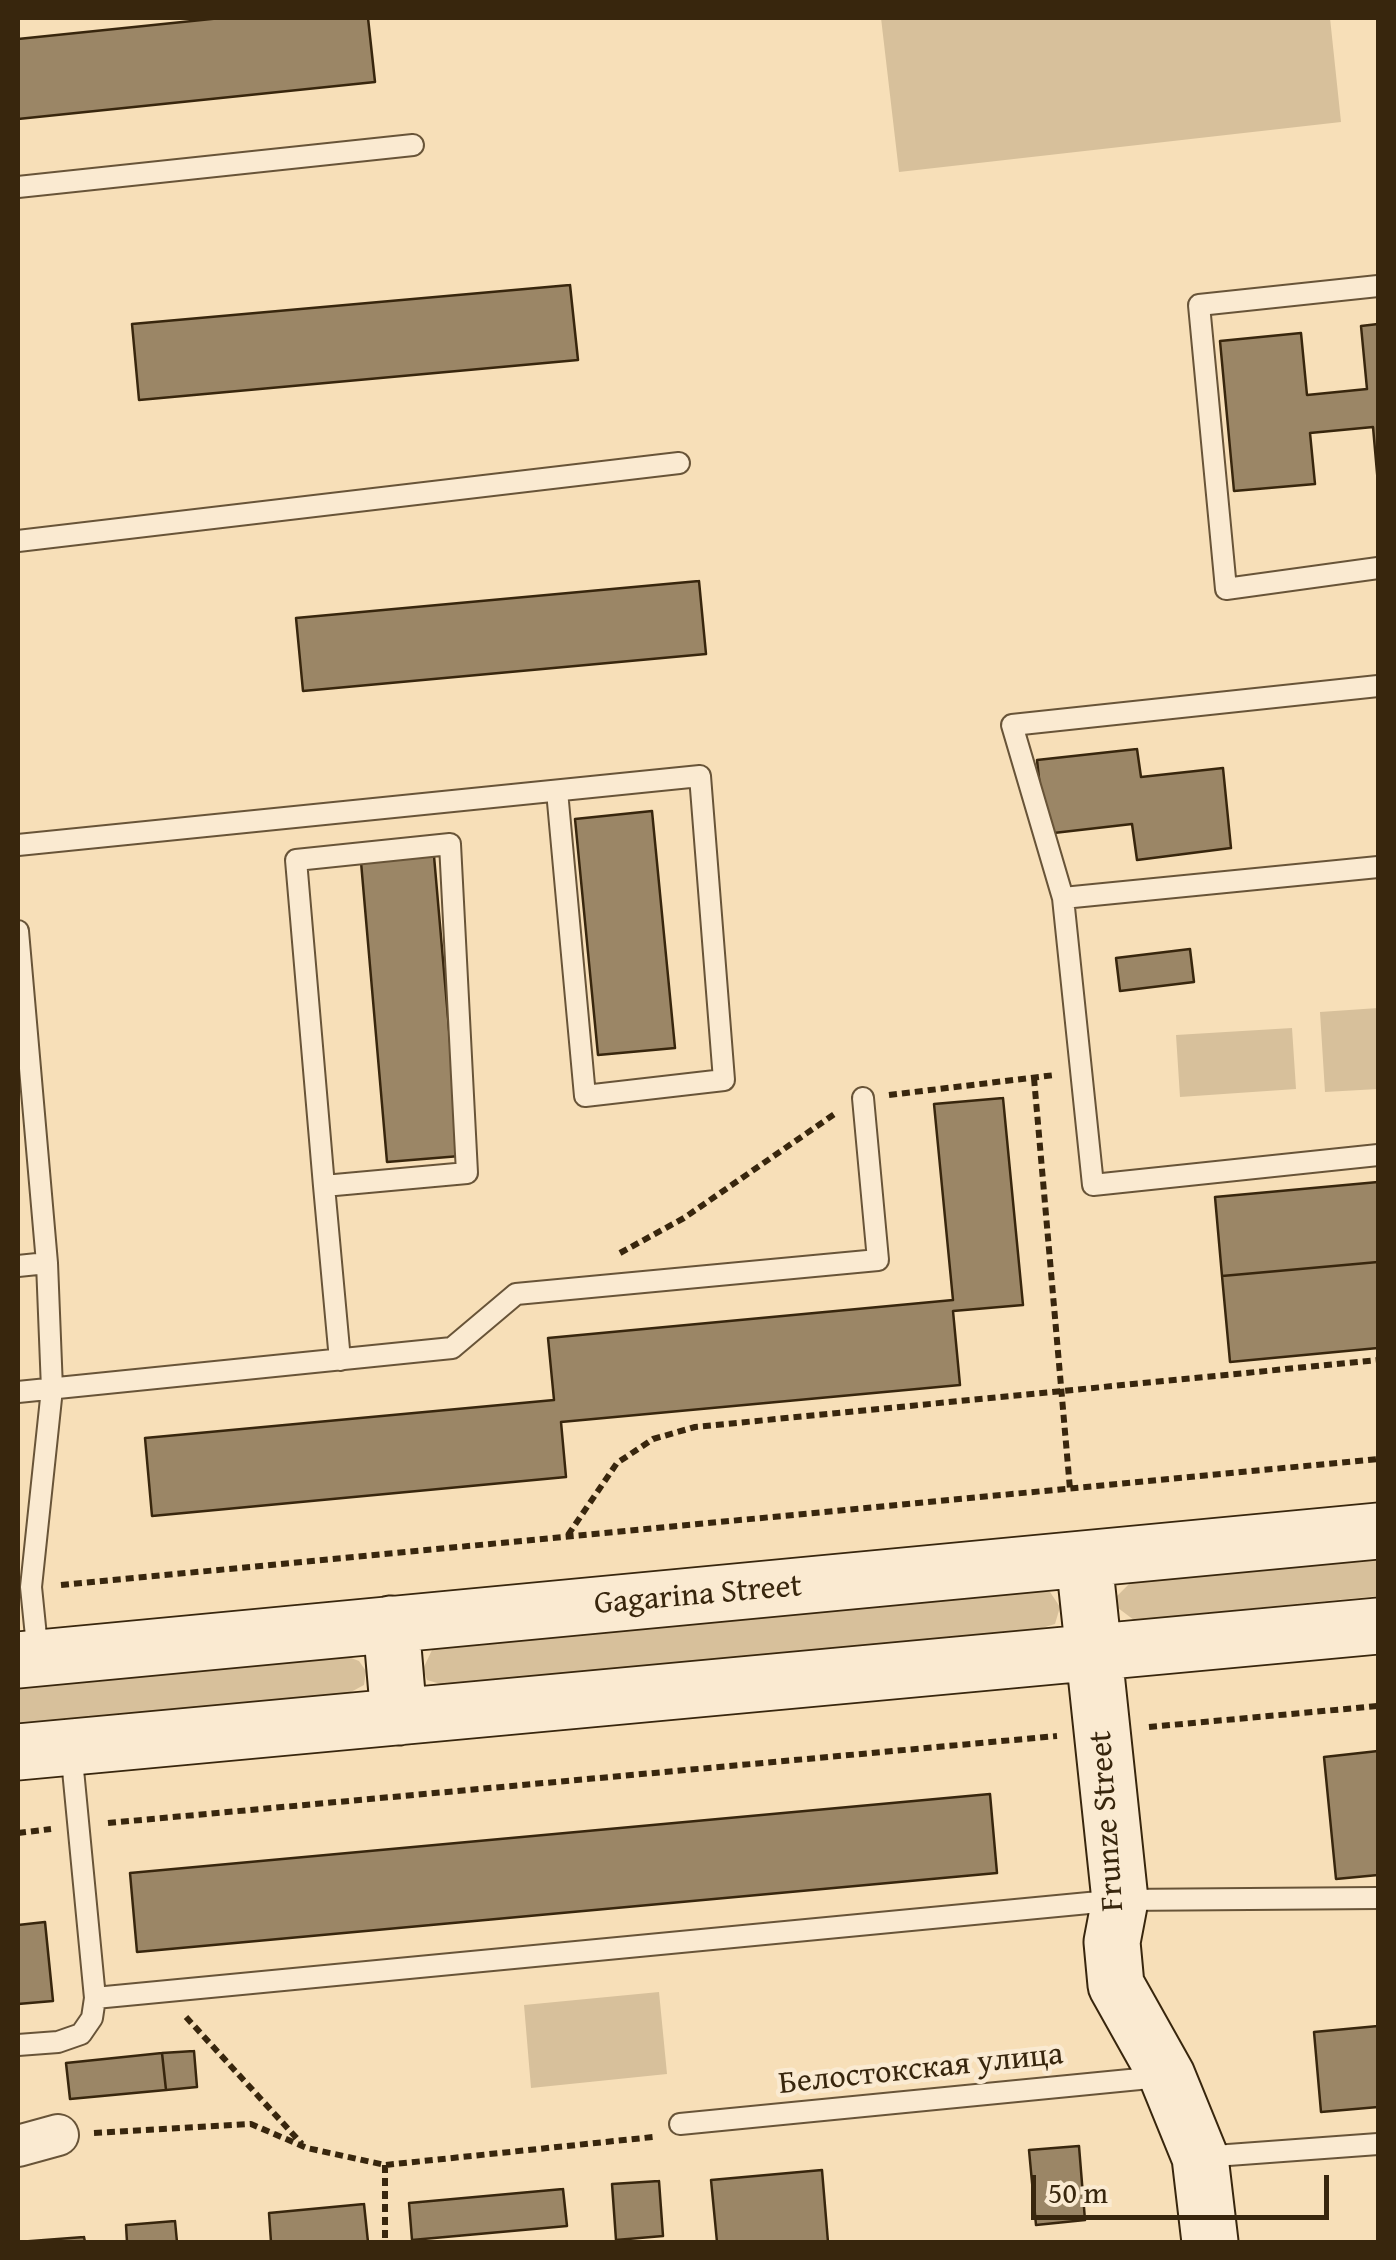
<!DOCTYPE html>
<meta charset="utf-8">
<style>
body{margin:0}
#map{position:relative;width:1396px;height:2260px;overflow:hidden;background:#f7dfb8;font-family:"Gentium Book Plus",serif}
canvas{display:block}
.frame{position:absolute;inset:0;border:20px solid #38260d;pointer-events:none}
.scale{position:absolute;left:1031px;top:2175px;width:298px;height:45px;box-sizing:border-box;border:5px solid #38260d;border-top:0;padding-left:12px;font-size:30px;line-height:35px;white-space:nowrap;color:#38260d;-webkit-text-stroke:8px #faead1;paint-order:stroke}
</style>
<div id="map">
<canvas width="1396" height="2260"></canvas>
<div class="frame"></div>
<div class="scale">50 m</div>
</div>
<script>
const ctx = document.querySelector('canvas').getContext('2d');
ctx.lineJoin = 'round';
function fill(path, color) {
  ctx.fillStyle = color;
  ctx.fill(path, 'evenodd');
}
function shape(rows) {
  const path = new Path2D();
  for (const r of rows) {
    path.moveTo(r[0], r[1]);
    for (let i = 2; i < r.length; i += 2) path.lineTo(r[i], r[i + 1]);
  }
  return path;
}
function strokePath(path, color, width, dash) {
  ctx.strokeStyle = color;
  ctx.lineWidth = width;
  ctx.lineCap = dash ? 'butt' : 'round';
  ctx.setLineDash(dash || []);
  ctx.stroke(path);
}
function label(font, color, halo, rows, align = 'center') {
  ctx.font = font + ' "Gentium Book Plus",serif';
  ctx.lineWidth = 9;
  ctx.setLineDash([]);
  ctx.textBaseline = 'middle';
  ctx.strokeStyle = halo;
  ctx.fillStyle = color;
  for (const [text, x, y, turn = 0] of rows) {
    ctx.save();
    ctx.translate(x, y);
    ctx.rotate((+turn || 0) * Math.PI / 180);
    ctx.textAlign = isNaN(turn) ? turn : align;
    if (halo) ctx.strokeText(text, 0, 0);
    ctx.fillText(text, 0, 0);
    ctx.restore();
  }
}
fill(shape([
 [881,18,1330,18,1341,122,899,172],
 [1378,1008,1378,1089,1325,1092,1320,1012],
 [1292,1028,1296,1089,1180,1097,1176,1035],
 [1378,1559,1378,1596,1134,1620,1118,1608,1117,1596,1130,1583],
 [1037,1591,1050,1592,1060,1607,1055,1624,1042,1628,444,1685,427,1680,423,1669,432,1650,444,1647],
 [346,1656,359,1661,366,1671,364,1685,349,1693,18,1724,18,1687],
 [659,1992,667,2074,531,2088,524,2005]
]), '#d7c09b');
const building = shape([
 [221,18,368,18,375,82,18,119,18,39,221,18],
 [570,285,578,360,139,400,132,324,570,285],
 [1378,324,1378,484,1373,427,1310,433,1315,484,1234,491,1220,341,1301,333,1307,395,1367,389,1361,326,1378,324],
 [699,581,706,654,303,691,296,618,699,581],
 [1137,749,1141,777,1223,768,1231,848,1137,860,1132,824,1045,834,1037,760,1137,749],
 [652,811,675,1048,598,1055,575,819,652,811],
 [434,856,460,1156,387,1162,361,862,434,856],
 [1190,949,1194,982,1120,991,1116,958,1190,949],
 [1003,1098,1023,1305,953,1311,960,1385,561,1422,566,1477,152,1516,145,1438,554,1400,548,1338,953,1300,934,1104,1003,1098],
 [1378,1182,1378,1262,1222,1276,1215,1197,1378,1182],
 [1378,1262,1378,1348,1230,1362,1222,1276,1378,1262],
 [1378,1751,1378,1875,1336,1879,1324,1757,1378,1751],
 [990,1794,997,1873,137,1952,130,1873,990,1794],
 [45,1922,53,2001,18,2004,18,1925,45,1922],
 [1378,2026,1378,2107,1321,2112,1314,2032,1378,2026],
 [194,2051,197,2087,166,2090,162,2053,194,2051],
 [162,2053,166,2090,70,2099,66,2063,162,2053],
 [1079,2146,1085,2220,1036,2225,1029,2150,1079,2146],
 [822,2170,828,2242,717,2242,711,2180,822,2170],
 [659,2181,663,2236,616,2240,612,2184,659,2181],
 [563,2189,567,2226,412,2240,409,2203,563,2189],
 [364,2204,368,2242,271,2242,269,2213,364,2204],
 [175,2221,177,2242,127,2242,126,2225,175,2221],
 [84,2237,85,2242,18,2242,84,2237]
]);
fill(building, '#9b8666');
strokePath(building, '#38260d', 2.5);
const lane = shape([
 [18,187,413,145],
 [1378,286,1199,305,1226,589,1378,568],
 [18,541,679,463],
 [1378,686,1012,725,1063,898,1093,1185,1378,1155],
 [18,845,700,776,724,1080,585,1096,557,791],
 [1063,898,1378,867],
 [18,931,47,1263,52,1389,31,1587,38,1656],
 [324,1186,467,1173,450,844,296,860,324,1186,340,1360],
 [18,1266,47,1263],
 [18,1392,452,1348,516,1294,878,1260,863,1098],
 [71,1749,95,1998,1120,1900,1378,1898],
 [18,2045,58,2042,81,2034,92,2018,95,1998],
 [680,2124,1160,2077],
 [1201,2157,1378,2144]
]);
const street = shape([
 [18,2146,58,2135]
]);
const secondary = shape([
 [1084,1560,1120,1900,1112,1942,1116,1985,1167,2076,1200,2157,1210,2242],
 [391,1624,399,1717],
 [18,1660,1378,1531],
 [18,1752,1378,1626]
]);
strokePath(lane, '#685438', 24);
strokePath(street, '#685438', 44);
strokePath(secondary, '#38260d', 59);
strokePath(shape([
 [1034,1078,1070,1489],
 [889,1095,1055,1075],
 [620,1253,684,1218,836,1113],
 [568,1535,617,1463,653,1439,695,1427,1378,1360],
 [61,1585,1378,1459],
 [1149,1727,1378,1706],
 [108,1823,1057,1736],
 [18,1833,51,1829],
 [186,2017,302,2144],
 [94,2133,251,2124,307,2148,385,2165,653,2137],
 [385,2165,385,2242]
]), '#38260d', 6, [8, 5]);
strokePath(lane, '#faead1', 20);
strokePath(street, '#faead1', 40);
strokePath(secondary, '#faead1', 55);
label('32px', '#38260d', '#faead1', [
 ["Gagarina Street",698,1596,-5],
 ["Frunze Street",1108,1821,-94],
 ["Белостокская улица",921,2070,-6]
]);
</script>
